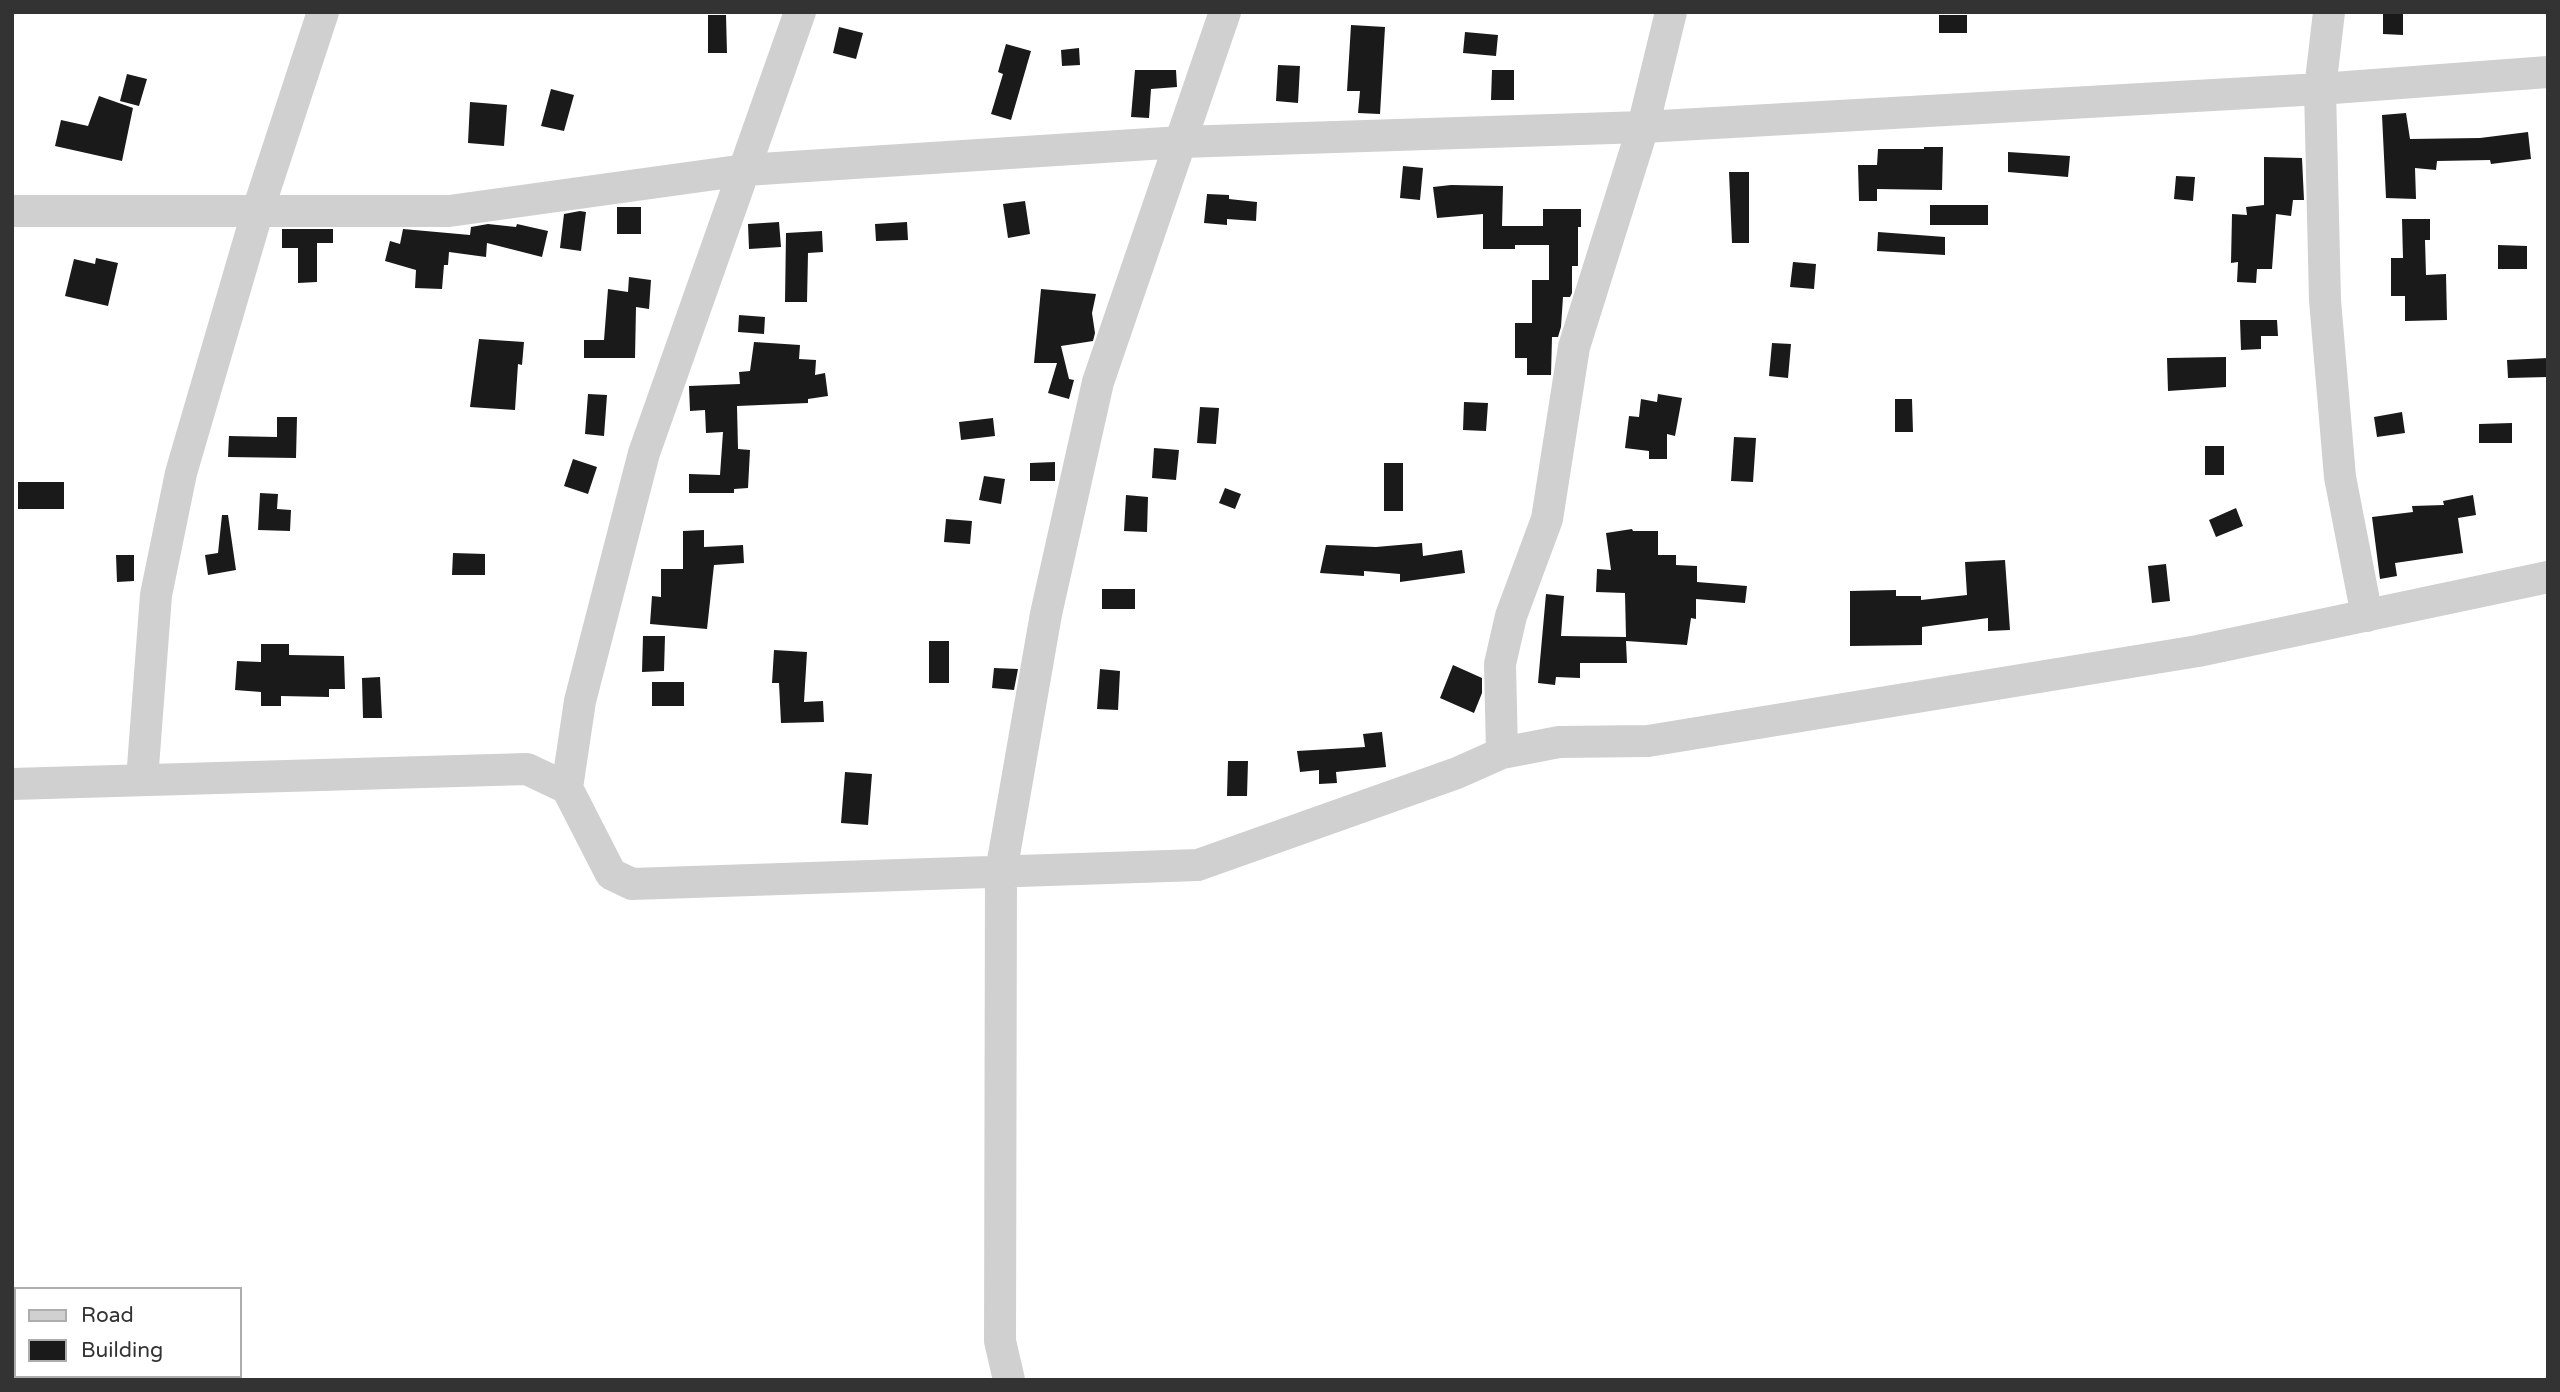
<!DOCTYPE html>
<style>
body{margin:0}
#map{position:relative;width:2560px;height:1392px;overflow:hidden;background:#fff;font-family:"Varela Round",sans-serif}
canvas{display:block}
.frame{position:absolute;inset:0;border:14px solid #333;pointer-events:none}
.legend{position:absolute;left:14px;top:1287px;width:228px;height:91px;box-sizing:border-box;background:#fff;border:2px solid #adadad;margin:0;padding:9px 12px;list-style:none;font-size:21px;color:#333}
.legend li{display:flex;align-items:center;gap:14px;height:35px}
.legend b{width:35px;border:2px solid #adadad}
</style>
<div id="map">
<canvas width="2560" height="1392"></canvas>
<div class="frame"></div>
<ul class="legend">
<li><b style="height:9px;background:#d0d0d0"></b>Road</li>
<li><b style="height:19px;background:#1a1a1a"></b>Building</li>
</ul>
</div>
<script>
const ctx = document.querySelector('canvas').getContext('2d');
ctx.lineJoin = 'round';
function fill(path, color) {
  ctx.fillStyle = color;
  ctx.fill(path, 'evenodd');
}
function shape(rows) {
  const path = new Path2D();
  for (const r of rows) {
    path.moveTo(r[0], r[1]);
    for (let i = 2; i < r.length; i += 2) path.lineTo(r[i], r[i + 1]);
  }
  return path;
}
function strokePath(path, color, width, dash) {
  ctx.strokeStyle = color;
  ctx.lineWidth = width;
  ctx.lineCap = dash ? 'butt' : 'round';
  ctx.setLineDash(dash || []);
  ctx.stroke(path);
}
fill(shape([
 [2383,12,2403,12,2403,35,2383,34],
 [708,15,726,15,727,53,708,53],
 [1939,15,1967,15,1967,33,1939,33],
 [1351,25,1385,27,1380,114,1358,113,1360,91,1347,91],
 [839,27,863,33,856,59,833,53],
 [1465,32,1498,35,1496,56,1463,53],
 [1006,44,1031,51,1011,120,991,114,1003,74,998,72],
 [1079,48,1080,65,1062,66,1061,50],
 [1278,65,1300,66,1298,103,1276,101],
 [1135,70,1176,70,1177,87,1151,89,1149,118,1131,117],
 [1492,70,1514,70,1514,100,1491,100],
 [127,74,147,79,139,106,120,101],
 [551,89,574,95,564,131,541,126],
 [99,96,133,108,122,161,55,146,61,120,88,126],
 [470,102,507,105,504,146,468,143],
 [2406,113,2410,139,2480,138,2528,132,2531,159,2491,164,2490,160,2437,161,2436,170,2415,168,2416,199,2386,198,2382,115],
 [1924,147,1943,147,1942,190,1877,189,1877,201,1859,201,1858,165,1877,165,1878,149,1924,149],
 [2008,152,2070,156,2068,177,2008,172],
 [2264,157,2302,158,2304,200,2293,200,2291,216,2276,214,2272,269,2257,269,2256,283,2237,282,2238,262,2231,263,2232,214,2247,215,2246,207,2264,205],
 [1403,166,1423,168,1420,200,1400,198],
 [1729,172,1749,172,1749,243,1732,243],
 [2176,176,2195,177,2193,201,2174,199],
 [1451,185,1503,186,1502,226,1543,226,1543,209,1581,209,1581,227,1578,227,1578,266,1572,266,1572,293,1570,297,1563,297,1561,327,1558,337,1552,337,1551,375,1527,375,1527,358,1515,358,1515,323,1532,323,1532,280,1549,280,1549,245,1515,245,1515,249,1483,249,1483,214,1437,218,1433,187],
 [1207,194,1229,195,1229,199,1257,202,1256,221,1227,219,1227,225,1204,223],
 [1025,201,1030,234,1008,238,1003,204],
 [1930,205,1988,205,1988,225,1930,225],
 [617,207,641,207,641,234,617,234],
 [580,211,586,212,581,251,560,248,564,214],
 [2402,219,2430,219,2430,240,2425,240,2426,275,2446,274,2447,320,2405,321,2405,296,2391,296,2391,258,2403,258],
 [779,222,781,247,749,249,748,224],
 [907,222,908,240,876,241,875,224],
 [488,224,516,227,517,224,548,231,542,257,487,243,486,257,449,252,448,265,444,265,442,289,415,288,416,270,385,261,390,241,400,244,403,229,470,235,471,227],
 [282,229,333,229,333,243,317,243,317,282,298,283,298,248,282,248],
 [822,231,823,252,808,253,807,302,785,302,786,233],
 [1878,232,1945,237,1945,255,1877,251],
 [2498,245,2527,246,2527,269,2498,269],
 [96,258,118,263,108,306,65,296,74,259,95,264],
 [1793,262,1816,264,1814,289,1790,287],
 [629,277,651,280,649,309,636,307,635,358,584,358,584,340,604,340,608,289,628,292],
 [1041,289,1096,294,1092,313,1095,333,1093,341,1061,346,1069,379,1074,380,1069,399,1048,393,1057,363,1034,363],
 [739,315,765,317,764,334,738,332],
 [2240,320,2277,320,2278,336,2261,336,2261,349,2241,350],
 [479,339,524,342,522,365,518,364,515,410,470,407],
 [754,342,800,345,799,359,816,360,815,375,825,373,828,396,808,399,808,403,737,406,738,449,750,450,748,488,734,489,734,493,689,493,689,474,720,475,723,432,706,433,705,410,690,411,689,386,740,384,739,372,750,371],
 [1772,343,1791,344,1788,378,1769,376],
 [2226,357,2226,387,2168,391,2167,358],
 [2548,358,2548,377,2508,378,2507,360],
 [588,394,607,395,604,436,585,434],
 [1658,394,1682,398,1675,436,1667,434,1667,459,1649,459,1649,451,1625,448,1629,416,1639,417,1641,399,1657,402],
 [1895,399,1912,399,1913,432,1895,432],
 [1464,402,1488,403,1486,431,1463,430],
 [1200,407,1219,408,1216,444,1197,443],
 [2402,412,2405,433,2377,437,2374,417],
 [277,417,297,417,296,458,228,457,229,436,277,437],
 [993,418,995,436,961,440,959,422],
 [2512,423,2512,443,2479,443,2479,424],
 [1734,437,1756,438,1753,482,1731,481],
 [2205,446,2224,446,2224,475,2205,475],
 [1154,448,1179,450,1176,480,1152,478],
 [573,459,597,467,588,494,564,486],
 [1055,462,1055,481,1030,481,1030,463],
 [1384,463,1403,463,1403,511,1384,511],
 [984,476,1005,479,1001,504,979,500],
 [18,482,64,482,64,509,18,509],
 [1225,488,1241,494,1235,509,1219,503],
 [260,493,278,494,277,509,291,510,290,531,258,530],
 [1126,495,1148,497,1147,532,1124,531],
 [2473,495,2476,515,2458,518,2463,553,2395,563,2397,576,2380,579,2372,517,2413,512,2412,506,2444,505,2443,501],
 [2236,508,2243,526,2216,537,2209,520],
 [222,515,228,515,236,570,208,575,205,555,218,553],
 [946,519,972,521,970,544,944,542],
 [1632,529,1633,531,1658,531,1658,555,1676,555,1676,565,1697,566,1697,582,1747,586,1745,603,1696,599,1696,619,1691,618,1687,645,1626,641,1627,663,1580,663,1580,678,1556,677,1555,685,1538,683,1546,594,1564,596,1561,636,1626,637,1625,593,1596,592,1597,569,1611,570,1606,533],
 [704,530,704,547,743,545,744,563,714,565,707,629,650,624,652,596,661,597,661,569,683,569,683,531],
 [1422,543,1423,556,1462,550,1465,573,1400,582,1400,574,1364,571,1364,576,1320,573,1326,545,1376,547],
 [453,553,485,554,485,575,452,575],
 [116,555,134,555,134,581,117,582],
 [2005,560,2010,630,1988,631,1988,618,1922,627,1922,645,1850,646,1850,591,1896,590,1896,596,1921,596,1921,600,1967,595,1965,562],
 [2166,564,2170,601,2152,603,2148,566],
 [1102,589,1135,589,1135,609,1102,609],
 [643,636,665,636,664,671,642,672],
 [929,641,949,641,949,683,929,683],
 [261,644,289,644,289,655,344,656,345,689,329,689,329,697,281,696,281,706,261,706,261,692,235,690,237,661,261,662],
 [774,650,807,652,804,702,823,701,824,722,781,723,779,683,772,683],
 [1453,665,1482,678,1482,693,1474,713,1440,698],
 [994,668,1018,669,1014,690,992,688],
 [1100,669,1120,671,1118,710,1097,709],
 [380,677,382,718,363,718,362,678],
 [652,682,684,682,684,706,652,706],
 [1382,732,1386,767,1336,772,1337,783,1319,784,1319,770,1300,772,1297,751,1365,747,1363,734],
 [1228,761,1248,761,1247,796,1227,796],
 [845,772,872,774,868,825,841,823]
]), '#1a1a1a');
strokePath(shape([
 [800,12,644,453,580,701,567,788,611,874,632,884,1198,865,1457,773,1502,753,1559,742,1648,741,2198,651,2548,577],
 [2329,12,2320,89,2325,300,2340,477,2367,616],
 [12,211,449,211,745,170,1181,142,1643,127,2320,89,2548,72],
 [1502,753,1500,664,1511,616,1547,519,1574,347,1643,127,1671,12],
 [142,780,156,595,181,473,258,210,323,12],
 [12,784,527,769,567,788],
 [1009,1380,1000,1341,1001,872,1046,614,1098,382,1225,12]
]), '#d0d0d0', 32);
</script>
